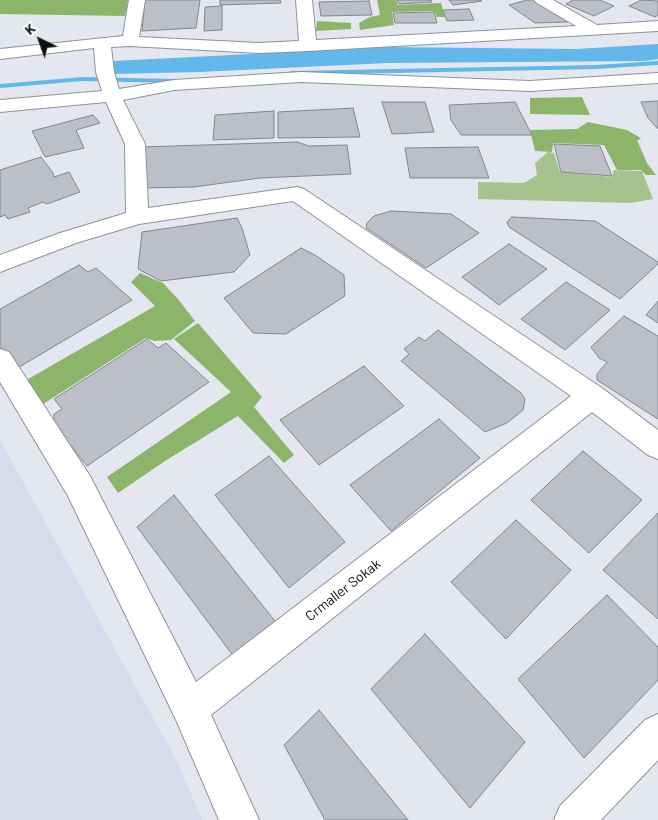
<!DOCTYPE html>
<style>
body{margin:0}
#map{position:relative;width:658px;height:820px;overflow:hidden;background:#e5e7f0;font-family:Barlow,sans-serif}
canvas{display:block}
.north{position:absolute;left:15px;top:15px;width:50px;height:50px;-webkit-text-stroke:4px #fff;paint-order:stroke;rotate:318deg;font-size:14px;font-weight:700;line-height:20px;text-align:center;color:#0f1013}
.north::after{content:'';display:block;margin:auto;width:18px;height:22px;background:#0f1013;clip-path:polygon(50% 0,100% 100%,50% 72%,0 100%)}
</style>
<div id="map">
<canvas width="658" height="820"></canvas>
<div class="north">K</div>
</div>
<script>
const ctx = document.querySelector('canvas').getContext('2d');
ctx.lineJoin = 'round';
function fill(path, color) {
  ctx.fillStyle = color;
  ctx.fill(path, 'evenodd');
}
function shape(rows) {
  const path = new Path2D();
  for (const r of rows) {
    path.moveTo(r[0], r[1]);
    for (let i = 2; i < r.length; i += 2) path.lineTo(r[i], r[i + 1]);
  }
  return path;
}
function strokePath(path, color, width, dash) {
  ctx.strokeStyle = color;
  ctx.lineWidth = width;
  ctx.lineCap = dash ? 'butt' : 'round';
  ctx.setLineDash(dash || []);
  ctx.stroke(path);
}
function label(font, color, halo, rows, align = 'center') {
  ctx.font = font + ' Barlow,sans-serif';
  ctx.lineWidth = 4;
  ctx.setLineDash([]);
  ctx.textBaseline = 'middle';
  ctx.strokeStyle = halo;
  ctx.fillStyle = color;
  for (const [text, x, y, turn = 0] of rows) {
    ctx.save();
    ctx.translate(x, y);
    ctx.rotate((+turn || 0) * Math.PI / 180);
    ctx.textAlign = isNaN(turn) ? turn : align;
    if (halo) ctx.strokeText(text, 0, 0);
    ctx.fillText(text, 0, 0);
    ctx.restore();
  }
}
fill(shape([
 [0,440,179,765,202,820,0,820]
]), '#d7dbeb');
fill(shape([
 [548,152,554,153,560,172,612,177,614,170,642,171,653,199,631,203,478,199,478,182,524,183,537,175,535,163]
]), '#a6c38e');
fill(shape([
 [0,0,128,0,125,16,0,14],
 [377,0,396,0,398,5,441,3,445,17,437,17,434,11,392,12,394,25,360,30,359,23,370,17,380,15],
 [317,21,351,23,351,29,316,31],
 [582,97,590,115,530,114,530,98],
 [588,122,627,130,639,137,641,139,637,140,647,163,656,175,646,175,641,170,617,170,604,145,553,143,552,152,535,151,530,130,577,129],
 [140,273,163,283,178,299,195,321,171,340,154,341,146,338,37,408,23,382,155,306,131,282],
 [198,323,262,397,254,407,294,455,284,463,238,416,165,461,118,493,107,477,231,392,174,339]
]), '#8db56a');
fill(shape([
 [658,44,658,59,645,61,387,63,200,72,111,74,114,61,388,47,576,49]
]), '#63b8eb');
fill(shape([
 [658,61,658,65,596,69,291,75,288,73,291,71,596,65,658,61],
 [83,77,178,79,181,81,178,83,83,81,0,88,0,84,83,77]
]), '#63b8eb');
const building = shape([
 [145,0,200,0,196,28,142,31,145,0],
 [220,0,280,0,281,3,220,5,220,0],
 [397,0,431,0,432,2,399,4,397,0],
 [449,0,481,0,482,1,453,5,449,0],
 [527,0,534,0,568,22,535,23,509,5,527,0],
 [573,0,600,0,614,6,594,16,566,4,573,0],
 [641,0,658,1,658,15,655,17,629,6,641,0],
 [369,1,372,15,321,16,319,2,369,1],
 [222,6,222,30,204,31,205,7,222,6],
 [469,9,474,20,447,21,443,10,469,9],
 [434,12,437,23,395,23,393,13,434,12],
 [658,101,658,129,648,118,641,102,658,101],
 [382,102,425,102,434,132,392,134,382,102],
 [515,102,532,135,461,135,451,120,449,105,515,102],
 [353,108,360,137,278,138,278,112,353,108],
 [274,111,274,138,213,140,215,115,274,111],
 [93,115,100,123,76,130,84,148,45,157,32,131,93,115],
 [297,142,309,146,347,145,351,174,260,178,194,187,142,188,141,147,297,142],
 [554,144,600,146,612,176,561,172,554,144],
 [478,147,489,178,410,178,405,148,478,147],
 [41,157,53,173,54,177,69,172,80,192,47,204,43,202,28,208,30,212,8,219,5,215,0,217,0,170,41,157],
 [391,211,451,214,479,233,426,268,366,228,367,223,374,216,391,211],
 [512,217,595,221,658,262,658,264,620,299,509,227,507,222,512,217],
 [237,218,242,228,250,255,234,272,161,281,138,269,142,232,237,218],
 [509,244,547,269,499,305,462,277,509,244],
 [301,248,315,255,344,275,345,296,286,334,253,333,224,298,301,248],
 [79,265,88,272,96,268,132,300,16,369,0,350,0,309,79,265],
 [566,282,610,310,565,350,521,319,566,282],
 [658,301,658,323,646,315,658,301],
 [624,316,658,336,658,419,597,380,597,374,607,362,599,358,591,347,624,316],
 [438,330,521,393,525,399,523,410,507,423,485,432,401,361,409,354,404,349,419,337,425,341,438,330],
 [147,339,158,348,166,343,209,382,87,466,54,424,54,414,62,409,54,399,147,339],
 [364,366,404,406,319,465,280,420,364,366],
 [439,419,480,458,391,531,350,485,439,419],
 [583,451,642,500,589,553,531,500,583,451],
 [269,456,345,542,289,588,215,495,269,456],
 [174,495,275,621,237,661,137,527,174,495],
 [658,513,658,619,603,570,658,513],
 [516,520,571,570,506,639,451,582,516,520],
 [607,595,658,647,658,680,584,758,518,679,607,595],
 [425,634,525,742,470,808,371,689,425,634],
 [319,710,408,820,325,820,284,745,319,710]
]);
fill(building, '#bdbfc8');
strokePath(building, '#83858d', 1);
const minor = shape([
 [129,0,145,0,139,37,259,43,299,41,296,0,312,0,316,40,576,26,537,3,534,0,553,0,597,25,658,21,658,31,308,51,259,53,130,46,111,47,114,72,119,89,174,80,301,72,530,81,658,73,658,83,530,91,301,82,174,90,123,100,145,144,148,208,297,187,304,189,602,388,658,430,658,459,648,455,592,412,211,715,259,820,219,820,177,722,68,496,0,382,0,349,9,352,90,476,196,682,571,396,293,201,139,224,76,243,0,272,0,255,60,233,126,213,125,144,106,102,0,112,0,100,102,91,96,72,94,48,0,59,0,49,123,36,129,0],
 [658,714,658,760,601,820,554,820,560,806,645,720,658,714]
]);
strokePath(minor, '#8f929a', 2);
fill(minor, '#fff');
label('14px', '#0f1013', '#fff', [
 ["Crmaller Sokak",343,590,-38]
]);
</script>
